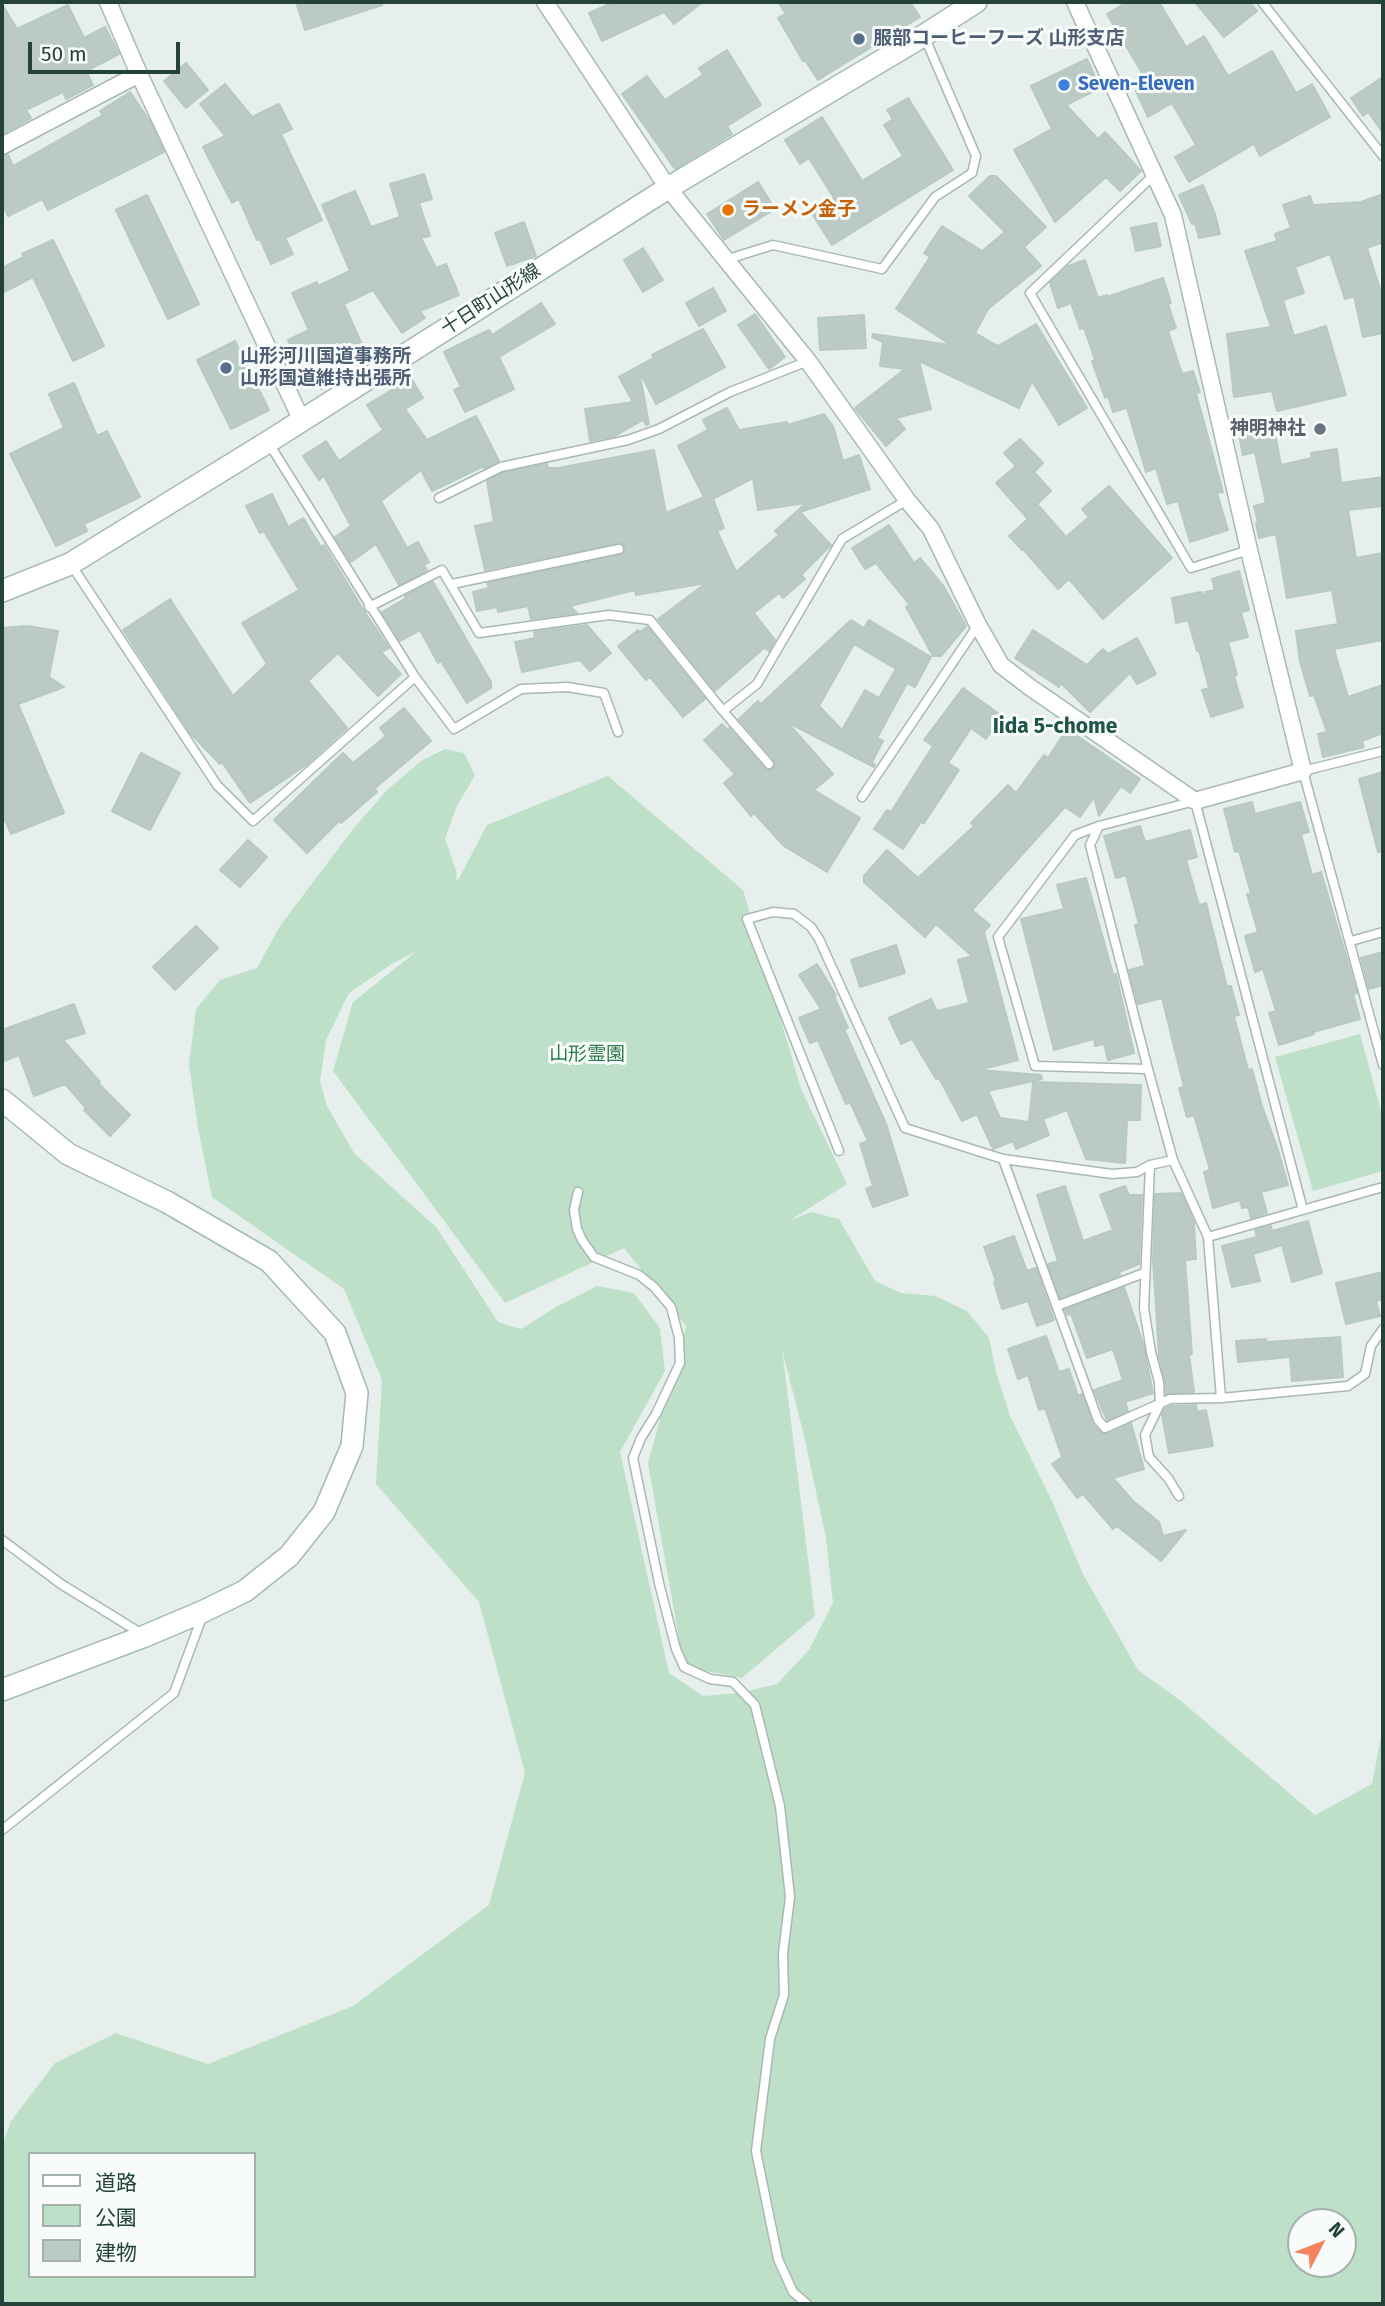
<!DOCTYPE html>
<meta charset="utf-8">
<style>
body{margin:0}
#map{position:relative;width:1385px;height:2306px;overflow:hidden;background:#e6efeb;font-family:"Fira Sans","Noto Sans JP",sans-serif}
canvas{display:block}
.frame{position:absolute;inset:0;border:4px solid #24423a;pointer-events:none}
.legend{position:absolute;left:28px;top:2152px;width:228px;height:126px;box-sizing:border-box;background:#f7fbf9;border:2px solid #a3b1ad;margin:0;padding:9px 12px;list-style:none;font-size:21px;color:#24423a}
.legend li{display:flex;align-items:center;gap:14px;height:35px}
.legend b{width:35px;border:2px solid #a3b1ad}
.north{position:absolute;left:1287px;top:2208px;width:70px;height:70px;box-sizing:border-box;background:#f7fbf9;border:2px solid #a3b1ad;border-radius:50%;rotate:48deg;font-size:19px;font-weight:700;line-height:28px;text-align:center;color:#24423a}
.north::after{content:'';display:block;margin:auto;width:24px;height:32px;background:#f4845f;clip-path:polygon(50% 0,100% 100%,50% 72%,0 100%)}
.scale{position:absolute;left:28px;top:42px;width:152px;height:32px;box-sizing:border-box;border:4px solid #24423a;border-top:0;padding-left:9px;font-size:21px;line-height:24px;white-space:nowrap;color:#24423a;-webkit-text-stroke:5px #f7fbf9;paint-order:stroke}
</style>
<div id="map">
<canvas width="1385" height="2306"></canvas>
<div class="frame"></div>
<ul class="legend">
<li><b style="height:9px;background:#fff"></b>道路</li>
<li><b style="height:19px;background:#bfe0c8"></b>公園</li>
<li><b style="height:19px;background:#bbcac4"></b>建物</li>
</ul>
<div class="north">N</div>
<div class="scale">50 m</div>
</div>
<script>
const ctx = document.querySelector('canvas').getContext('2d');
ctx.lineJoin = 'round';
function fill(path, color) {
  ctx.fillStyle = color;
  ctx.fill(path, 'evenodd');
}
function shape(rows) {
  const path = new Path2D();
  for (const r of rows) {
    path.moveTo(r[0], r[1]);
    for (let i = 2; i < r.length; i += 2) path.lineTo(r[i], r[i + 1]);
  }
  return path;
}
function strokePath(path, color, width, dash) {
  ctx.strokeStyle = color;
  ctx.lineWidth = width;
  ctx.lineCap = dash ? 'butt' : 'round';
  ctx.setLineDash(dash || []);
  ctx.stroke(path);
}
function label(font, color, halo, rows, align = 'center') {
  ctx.font = font + ' "Fira Sans","Noto Sans JP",sans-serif';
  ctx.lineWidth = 6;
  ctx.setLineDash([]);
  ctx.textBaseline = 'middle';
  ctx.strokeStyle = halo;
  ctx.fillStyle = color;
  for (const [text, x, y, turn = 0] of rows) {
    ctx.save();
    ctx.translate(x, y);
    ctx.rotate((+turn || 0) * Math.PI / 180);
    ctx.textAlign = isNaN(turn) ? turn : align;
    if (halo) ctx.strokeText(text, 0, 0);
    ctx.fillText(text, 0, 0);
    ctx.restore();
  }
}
fill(shape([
 [445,749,464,753,475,775,456,808,445,839,456,870,457,882,487,825,608,776,743,890,801,1089,847,1184,789,1221,811,1212,839,1219,875,1281,901,1293,935,1296,967,1311,989,1338,996,1372,1010,1416,1052,1501,1083,1574,1138,1670,1181,1701,1315,1815,1372,1784,1383,1727,1383,2304,2,2304,2,2146,11,2121,55,2063,116,2033,208,2064,353,2006,489,1905,525,1773,479,1602,376,1484,382,1380,344,1289,212,1197,198,1128,189,1064,196,1009,220,980,257,968,280,926,353,829,387,790,421,761],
 [418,950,353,1002,333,1071,505,1303,624,1248,686,1326,648,1463,684,1667,742,1678,815,1616,782,1349,804,1436,826,1538,833,1603,809,1650,777,1684,739,1693,703,1696,669,1673,620,1452,665,1371,660,1328,634,1293,597,1286,556,1307,521,1329,498,1322,437,1228,354,1153,327,1106,320,1081,326,1040,349,993,390,965],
 [30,2154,254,2154,254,2276,30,2276],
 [1301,2222,1343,2222,1343,2264,1301,2264],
 [1360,1034,1383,1118,1383,1171,1313,1191,1275,1057]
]), '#bfe0c8');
const building = shape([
 [296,2,381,2,382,5,305,30,296,2],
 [614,2,703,2,674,24,664,12,602,41,589,13,614,2],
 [778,2,910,2,920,17,818,80,805,60,803,61,778,18,786,14,778,2],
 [1127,2,1159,2,1186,47,1204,36,1228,76,1272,51,1296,93,1312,84,1330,117,1260,156,1254,144,1189,182,1175,157,1196,145,1172,103,1148,117,1136,91,1148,83,1107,14,1127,2],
 [1195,2,1249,2,1257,11,1224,37,1195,2],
 [2,4,17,29,68,5,84,38,105,27,119,54,86,71,93,85,66,99,63,92,26,110,31,118,2,134,2,4],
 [727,50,761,105,727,126,732,134,675,169,622,94,647,76,665,100,703,75,699,68,727,50],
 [1087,59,1100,88,1066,105,1098,139,1105,132,1141,171,1120,191,1106,177,1055,222,1014,150,1052,129,1031,86,1087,59],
 [186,63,208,90,186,108,164,81,186,63],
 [1383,77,1383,133,1368,112,1363,116,1351,98,1383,77],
 [225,84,252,117,279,104,292,129,281,134,322,220,285,238,293,254,271,264,260,239,257,240,239,199,232,203,203,147,225,136,200,104,225,84],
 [130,92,151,123,164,152,48,210,42,199,8,216,2,203,2,156,8,155,13,166,103,115,100,111,130,92],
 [908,98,953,170,832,245,811,212,834,198,809,158,800,164,785,140,822,117,862,181,903,156,884,125,893,119,887,110,908,98],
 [424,174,432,199,419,203,430,236,421,238,436,268,446,264,459,295,420,311,425,318,402,333,373,290,344,304,363,347,334,360,342,379,321,389,307,359,299,363,288,340,309,330,292,293,317,282,318,286,350,271,322,205,355,191,371,227,400,217,390,184,424,174],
 [990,176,996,176,1046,227,1024,247,1041,266,988,309,975,333,998,346,1036,324,1087,408,1059,425,1032,381,1019,408,919,361,931,409,896,418,905,429,886,446,855,408,905,369,880,366,883,342,872,337,873,334,951,345,896,309,930,257,924,253,942,226,982,251,1005,232,969,196,990,176],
 [758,182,775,209,724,240,707,214,758,182],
 [1203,185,1215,214,1220,234,1199,238,1195,223,1192,224,1179,195,1203,185],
 [1383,194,1383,242,1367,248,1383,298,1383,333,1363,337,1354,296,1345,299,1330,254,1295,267,1304,293,1283,300,1294,336,1326,326,1346,395,1277,411,1272,391,1234,397,1227,334,1271,327,1245,251,1277,241,1275,234,1291,228,1283,205,1310,196,1313,205,1361,202,1383,194],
 [147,195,199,304,168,319,116,210,147,195],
 [524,222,536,256,507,266,495,233,524,222],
 [1156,223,1161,246,1136,251,1131,228,1156,223],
 [53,240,104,346,73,361,33,277,2,293,2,268,24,257,22,254,53,240],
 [643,248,663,280,643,292,624,260,643,248],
 [1085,260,1098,298,1107,295,1107,297,1163,278,1171,303,1168,304,1176,328,1168,331,1182,374,1193,371,1200,392,1196,393,1223,492,1217,493,1228,530,1190,542,1178,501,1167,504,1156,468,1146,472,1127,408,1113,412,1108,396,1105,398,1092,361,1095,360,1084,328,1080,329,1071,303,1058,308,1050,283,1068,266,1085,260],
 [713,288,726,311,699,326,686,303,713,288],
 [541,303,555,324,499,357,514,389,465,412,454,390,461,387,444,352,489,330,492,335,541,303],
 [755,314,785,357,769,369,738,325,755,314],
 [864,315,866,348,820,350,818,318,864,315],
 [703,329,725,367,656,404,639,370,649,424,646,425,643,420,615,436,590,441,585,409,633,402,619,377,654,358,652,355,703,329],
 [235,341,269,410,231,429,197,360,235,341],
 [411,378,423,398,405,409,427,440,476,416,499,461,484,468,484,466,432,491,421,470,381,501,407,548,418,542,429,562,424,565,427,570,399,585,376,544,351,562,335,537,351,526,324,476,319,480,303,456,326,441,339,461,383,430,367,405,411,378],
 [74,383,97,436,107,431,140,497,84,524,87,531,56,546,10,454,64,428,49,394,74,383],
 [727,408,739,430,787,422,788,425,824,414,833,426,843,461,859,455,870,489,800,512,831,545,801,575,805,579,783,598,779,593,754,613,775,640,769,651,764,648,715,691,658,619,706,583,636,595,635,590,570,606,577,613,531,619,528,606,498,612,497,607,477,611,473,592,489,588,487,583,620,555,625,550,623,544,618,543,485,570,475,526,494,522,487,481,503,473,547,464,548,468,558,468,654,450,666,513,704,497,678,446,708,430,703,420,727,408],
 [753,478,758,510,806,503,775,531,779,535,736,572,717,531,724,528,713,499,753,478],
 [1273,423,1281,465,1312,458,1311,453,1337,449,1341,483,1383,477,1383,506,1348,510,1356,558,1383,553,1383,640,1334,649,1348,697,1383,685,1383,733,1362,741,1364,747,1323,757,1318,734,1327,732,1314,695,1310,696,1300,662,1296,631,1338,624,1332,590,1287,598,1276,534,1259,538,1256,523,1258,522,1254,506,1266,503,1255,452,1243,455,1238,430,1273,423],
 [1020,439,1043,463,1034,472,1051,491,1037,504,1066,537,1089,517,1082,509,1109,486,1172,558,1103,619,1069,579,1058,589,1023,549,1022,550,1009,536,1028,519,996,483,1016,466,1004,453,1020,439],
 [272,494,288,527,303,518,321,547,324,545,364,611,389,648,381,652,401,674,378,696,338,653,308,681,347,728,306,765,250,803,222,762,220,764,191,734,123,630,170,599,233,696,267,664,242,623,299,590,264,531,260,533,246,506,272,494],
 [889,525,914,563,920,558,944,587,966,626,941,656,933,656,906,607,910,605,876,563,865,569,852,548,889,525],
 [1239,571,1249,610,1241,612,1248,637,1228,642,1237,675,1234,676,1243,707,1211,717,1202,690,1209,688,1199,650,1197,651,1188,620,1176,623,1172,598,1201,592,1208,600,1205,592,1215,590,1212,579,1239,571],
 [433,582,491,682,491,688,467,703,441,661,438,663,420,630,400,641,382,612,406,598,405,596,433,582],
 [851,620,864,628,869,620,931,657,915,687,907,683,877,738,883,741,872,762,875,765,874,767,787,722,833,774,814,790,860,818,827,872,784,846,754,813,751,816,724,783,735,774,704,740,722,724,728,730,729,728,764,768,773,769,775,765,774,760,739,719,758,701,761,704,851,620],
 [854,644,896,669,879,698,865,690,842,730,819,706,854,644],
 [587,625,611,653,590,671,580,660,522,672,515,642,535,638,534,632,587,625],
 [27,626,58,631,49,677,64,687,18,704,64,813,11,834,2,813,2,628,27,626],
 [647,627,705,699,683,717,650,677,646,680,618,646,638,630,640,632,647,627],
 [1033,630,1087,665,1103,649,1108,654,1137,638,1156,674,1137,684,1130,673,1090,712,1061,683,1059,687,1015,658,1033,630],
 [963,688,1002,716,986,739,971,728,948,763,959,770,924,823,921,822,903,849,874,829,887,810,891,812,933,746,924,740,963,688],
 [404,708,431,741,375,788,377,792,341,823,339,821,307,853,274,820,343,753,353,763,386,736,380,728,404,708],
 [1067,729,1140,779,1130,793,1121,786,1099,816,1094,797,1080,817,1065,807,972,910,990,925,984,932,1018,1060,979,1070,1041,1075,1042,1079,988,1091,1000,1118,1029,1122,1033,1082,1141,1085,1140,1120,1127,1120,1125,1163,1086,1159,1067,1110,1043,1119,1049,1135,1016,1149,1013,1141,993,1149,977,1114,962,1121,939,1078,936,1079,912,1039,901,1044,889,1018,931,999,937,1011,969,1003,958,960,972,956,936,924,925,937,864,882,864,876,887,850,918,878,974,826,971,823,1008,785,1016,793,1044,755,1048,758,1067,729],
 [141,753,180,773,150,830,112,811,141,753],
 [1383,772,1383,851,1378,852,1359,779,1383,772],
 [1252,802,1255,814,1300,802,1309,832,1301,834,1312,875,1321,872,1357,993,1353,994,1360,1019,1313,1032,1314,1034,1279,1045,1269,1013,1276,1011,1263,969,1255,972,1245,936,1258,932,1247,894,1251,893,1239,851,1235,852,1224,809,1252,802],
 [1140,826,1145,842,1190,830,1197,857,1186,860,1199,905,1206,903,1227,987,1231,986,1239,1015,1234,1016,1248,1070,1252,1069,1262,1106,1278,1150,1288,1185,1261,1192,1267,1213,1251,1218,1248,1207,1242,1208,1240,1200,1213,1208,1204,1172,1210,1170,1194,1115,1187,1117,1179,1088,1184,1087,1162,998,1138,1004,1129,970,1145,966,1135,925,1139,924,1126,875,1116,878,1104,836,1140,826],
 [248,840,267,857,240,887,220,870,248,840],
 [1086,878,1113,974,1116,974,1134,1053,1108,1060,1104,1044,1095,1046,1094,1039,1054,1050,1021,919,1064,909,1057,885,1086,878],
 [196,926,218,948,175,990,153,967,196,926],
 [896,945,905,973,860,987,851,960,896,945],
 [1383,952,1383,985,1369,989,1361,958,1383,952],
 [817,964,836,995,834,996,848,1028,844,1029,886,1124,908,1195,873,1207,866,1189,873,1186,860,1144,868,1141,850,1102,846,1104,818,1040,810,1043,799,1018,821,1009,799,975,817,964],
 [74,1004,85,1033,63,1040,100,1082,98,1083,130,1115,110,1136,84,1110,86,1108,65,1084,34,1096,19,1055,2,1062,2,1030,74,1004],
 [1065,1186,1083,1241,1113,1230,1100,1195,1125,1186,1129,1195,1142,1195,1139,1264,1119,1272,1120,1275,1060,1298,1048,1264,1058,1261,1037,1195,1065,1186],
 [1181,1193,1194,1222,1196,1259,1185,1260,1192,1354,1189,1355,1194,1392,1166,1394,1165,1380,1159,1356,1153,1259,1155,1194,1181,1193],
 [1308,1221,1322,1273,1292,1282,1282,1245,1253,1254,1260,1281,1232,1287,1222,1246,1257,1237,1255,1230,1271,1226,1272,1231,1308,1221],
 [1014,1236,1027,1271,1036,1268,1054,1320,1037,1326,1028,1301,1002,1309,994,1282,996,1281,984,1247,1014,1236],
 [1383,1272,1383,1299,1376,1301,1380,1316,1346,1324,1336,1283,1383,1272],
 [1124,1287,1143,1343,1153,1393,1125,1402,1128,1411,1107,1420,1094,1390,1123,1380,1113,1349,1087,1358,1071,1314,1067,1315,1065,1310,1124,1287],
 [1046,1336,1059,1372,1069,1369,1078,1396,1082,1394,1092,1423,1100,1432,1108,1434,1131,1423,1144,1469,1113,1478,1133,1501,1159,1522,1163,1536,1186,1530,1161,1561,1117,1526,1113,1529,1083,1494,1077,1498,1052,1464,1062,1457,1045,1408,1039,1410,1028,1375,1018,1379,1008,1349,1046,1336],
 [1340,1337,1343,1377,1292,1381,1290,1357,1238,1362,1236,1341,1266,1339,1267,1342,1340,1337],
 [1196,1405,1197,1412,1206,1410,1213,1446,1169,1453,1162,1415,1165,1408,1171,1406,1196,1405]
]);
fill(building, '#bbcac4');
strokePath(building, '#b8c9c2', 2);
const lane = shape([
 [1262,2,1383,156],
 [1155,174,1030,293,1191,568,1249,550],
 [728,259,773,245,882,269,935,197,972,173,976,156,925,38],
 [268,442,415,677,454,729,521,689,567,687,604,693,618,732],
 [439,498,501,467,628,440,659,429,730,392,808,361],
 [72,566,217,785,253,821,415,677],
 [452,584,619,549],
 [369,607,442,570,479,633,609,615,650,620,723,711,757,684,842,539,907,500],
 [723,711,769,764],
 [1383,751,1303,771,1383,1065],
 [862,797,978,625],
 [1099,826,1075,835,998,937,1035,1066,1148,1069],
 [1351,941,1383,932],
 [839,1151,747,919,773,912,794,914,811,927,819,939,905,1128,1003,1159,1112,1174,1137,1172,1150,1165,1173,1160],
 [1003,1159,1098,1420,1105,1428,1170,1399,1221,1398,1348,1386,1365,1374,1371,1346,1383,1329],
 [1150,1165,1144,1308,1151,1352,1159,1382,1160,1404,1145,1435,1149,1457,1168,1478,1179,1496],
 [578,1192,574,1210,577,1229,582,1240,594,1257,639,1275,654,1287,671,1307,679,1338,680,1363,656,1414,641,1438,633,1458,659,1583,676,1649,684,1667,710,1679,733,1682,755,1705,780,1806,790,1897,783,1953,784,1995,770,2039,756,2151,778,2259,793,2292,807,2304],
 [1208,1237,1383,1187],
 [1057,1306,1144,1273],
 [1221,1398,1208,1237,1173,1160,1148,1069,1090,845,1099,826,1195,801,1303,1210],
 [2,1540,61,1584,142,1634],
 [2,1830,174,1693,202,1617]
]);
const street = shape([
 [108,2,139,74,302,421],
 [545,2,668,188,808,361,907,500,931,529,978,625,1001,665,1031,688,1195,801,1303,771,1249,550,1173,215,1075,2],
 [2,146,139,74]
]);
const secondary = shape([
 [2,591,70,564,268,442,668,188,923,36,976,2],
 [2,1100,68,1154,167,1202,269,1261,335,1333,357,1393,352,1446,324,1512,289,1556,245,1591,204,1611,145,1636,2,1690]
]);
strokePath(lane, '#a8b8b2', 11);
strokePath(street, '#a8b8b2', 19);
strokePath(secondary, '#a4bbb3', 24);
strokePath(lane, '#fff', 8);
strokePath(street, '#fff', 16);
strokePath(secondary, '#fff', 21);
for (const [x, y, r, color] of [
 [859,39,7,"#5c6f8a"],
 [1064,85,7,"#3f7fe0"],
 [728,210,7,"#e8710a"],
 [226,368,7,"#5c6f8a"],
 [1320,429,7,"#6b7280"]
]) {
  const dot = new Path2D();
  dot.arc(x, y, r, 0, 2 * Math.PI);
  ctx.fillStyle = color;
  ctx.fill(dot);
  strokePath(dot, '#f7fbf9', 2.5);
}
label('bold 19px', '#4e5e75', '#f7fbf9', [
 ["服部コーヒーフーズ 山形支店",873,39],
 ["山形河川国道事務所",240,357],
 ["山形国道維持出張所",240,379]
], 'left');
label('bold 19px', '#366cbe', '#f7fbf9', [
 ["Seven-Eleven",1078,85]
], 'left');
label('bold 19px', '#c56008', '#f7fbf9', [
 ["ラーメン金子",742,210]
], 'left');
label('19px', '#24423a', '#f7fbf9', [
 ["十日町山形線",491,300,-33]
]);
label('bold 19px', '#5b616d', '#f7fbf9', [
 ["神明神社",1306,429]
], 'right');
label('19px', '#2d7a4b', '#f7fbf9', [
 ["山形霊園",587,1055]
]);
label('bold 21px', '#1f5548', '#f7fbf9', [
 ["Iida 5-chome",1055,727]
]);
</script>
